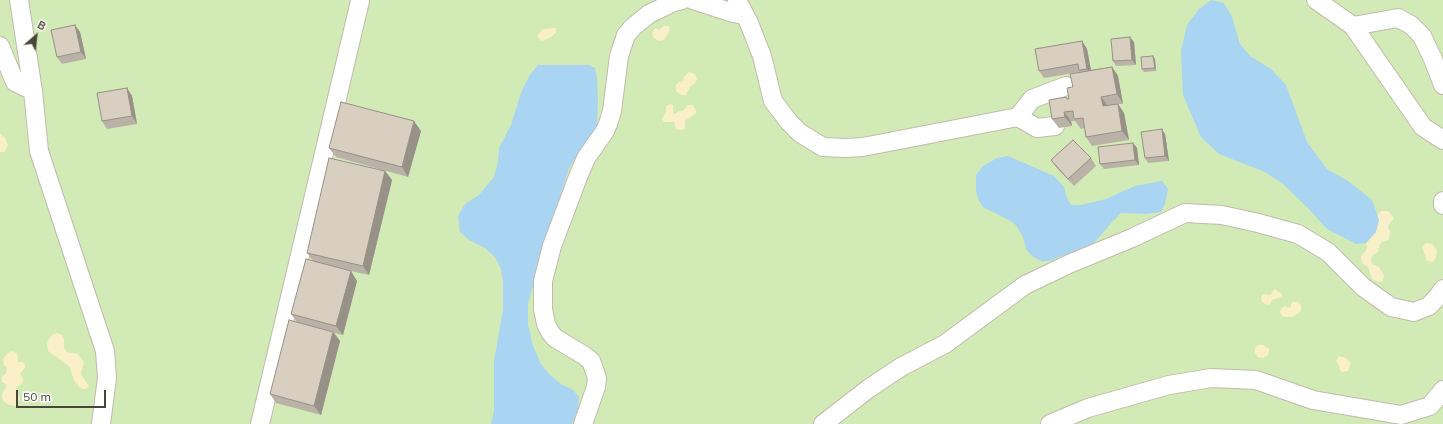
<!DOCTYPE html>
<style>
body{margin:0}
#map{position:relative;width:1443px;height:424px;overflow:hidden;background:#f6f3ec;font-family:Mulish,sans-serif}
canvas{display:block}
.north{position:absolute;left:16px;top:16px;width:40px;height:40px;-webkit-text-stroke:3px #fff;paint-order:stroke;rotate:28deg;font-size:11px;font-weight:700;line-height:16px;text-align:center;color:#4b4439}
.north::after{content:'';display:block;margin:auto;width:14px;height:18px;background:#4b4439;clip-path:polygon(50% 0,100% 100%,50% 72%,0 100%)}
.scale{position:absolute;left:16px;top:390px;width:90px;height:18px;box-sizing:border-box;border:2px solid #4b4439;border-top:0;padding-left:5px;font-size:12px;line-height:14px;white-space:nowrap;color:#4b4439;-webkit-text-stroke:3px #fff;paint-order:stroke}
</style>
<div id="map">
<canvas width="1443" height="424"></canvas>
<div class="north">B</div>
<div class="scale">50 m</div>
</div>
<script>
const ctx = document.querySelector('canvas').getContext('2d');
ctx.lineJoin = 'round';
function fill(path, color) {
  ctx.fillStyle = color;
  ctx.fill(path, 'evenodd');
}
function shape(rows) {
  const path = new Path2D();
  for (const r of rows) {
    path.moveTo(r[0], r[1]);
    for (let i = 2; i < r.length; i += 2) path.lineTo(r[i], r[i + 1]);
  }
  return path;
}
function strokePath(path, color, width, dash) {
  ctx.strokeStyle = color;
  ctx.lineWidth = width;
  ctx.lineCap = dash ? 'butt' : 'round';
  ctx.setLineDash(dash || []);
  ctx.stroke(path);
}
fill(shape([
 [0,0,1443,0,1443,424,0,424]
]), '#d2eab5');
fill(shape([
 [664,26,669,26,670,30,664,40,659,41,654,38,652,33,655,28,659,30],
 [556,28,556,33,548,39,541,41,537,36,543,29],
 [689,72,695,74,697,80,694,84,690,87,686,95,681,95,676,91,676,85,679,82,684,81,683,78],
 [670,104,673,105,673,112,674,114,680,111,684,110,688,105,693,105,696,111,696,113,685,121,685,129,680,130,676,129,674,122,664,122,662,119,666,112,666,106],
 [0,133,5,138,8,145,5,152,0,152],
 [1381,211,1388,211,1394,218,1388,226,1390,232,1389,240,1382,242,1379,246,1378,252,1373,255,1371,259,1372,264,1379,267,1384,275,1383,281,1378,282,1372,279,1368,267,1362,263,1361,256,1367,249,1366,243,1376,232,1379,220,1377,216],
 [1426,243,1432,244,1437,250,1436,258,1433,262,1427,261,1422,247],
 [1275,289,1282,294,1281,297,1272,300,1270,304,1267,305,1262,302,1261,299,1262,295,1264,294,1270,295],
 [1292,302,1298,302,1301,305,1301,311,1293,317,1284,317,1281,314,1280,311,1282,308,1285,306,1290,308],
 [58,333,62,335,64,339,64,348,67,352,78,354,84,362,81,374,89,386,86,389,82,389,79,387,74,380,69,366,48,351,47,345,48,340,53,334],
 [1258,345,1263,345,1269,349,1269,352,1267,356,1263,358,1258,357,1255,353,1255,348],
 [11,351,17,353,18,362,23,362,25,364,25,368,20,374,23,379,22,384,16,387,20,399,16,406,9,405,3,401,2,394,7,385,2,382,2,377,6,373,7,368,4,365,3,359,6,355],
 [1339,356,1346,358,1351,363,1348,371,1342,372,1339,369,1340,367,1336,361]
]), '#f9efc9');
fill(shape([
 [1211,0,1224,3,1232,17,1240,44,1250,56,1271,69,1286,85,1307,142,1327,169,1348,181,1372,200,1379,220,1376,232,1366,243,1356,244,1327,229,1309,209,1283,184,1265,172,1219,154,1201,137,1183,95,1181,51,1187,25,1199,9],
 [538,65,589,65,595,68,597,79,598,100,597,126,570,166,547,236,528,304,528,324,533,346,541,364,550,375,561,384,573,390,579,397,578,409,572,424,491,424,494,411,494,361,503,310,503,282,501,269,495,257,485,248,469,240,460,232,458,216,465,204,479,195,494,177,498,162,499,148,511,125,522,90,530,75],
 [1008,156,1054,176,1064,187,1067,198,1071,205,1081,205,1106,199,1135,186,1162,181,1168,189,1165,204,1161,212,1147,214,1121,213,1113,221,1093,244,1049,261,1041,261,1032,256,1026,249,1023,237,1016,225,1009,220,983,207,979,201,976,190,976,175,983,166,997,158]
]), '#a9d4f2');
const minor = shape([
 [19,0,33,91],
 [693,0,733,13,738,14,744,13],
 [737,0,749,23,762,56,773,101,789,122,800,133,823,147,846,148,863,147,1018,117,1037,128,1055,126],
 [1316,0,1353,26,1423,127,1443,140],
 [1353,26,1398,18,1411,25,1422,36,1433,59,1443,85],
 [0,46,15,82,33,91,39,151,105,351,107,378,101,424],
 [1018,117,1032,99,1066,86],
 [1443,201,1443,205],
 [260,424,360,1],
 [583,424,596,387,597,378,594,369,591,361,585,356,555,338,550,332,546,324,543,309,543,281,552,246,578,177,586,158,605,131,608,124,612,111,619,56,626,35,633,27,649,14,674,2,682,0],
 [823,424,868,389,901,367,945,344,1025,285,1069,264,1132,238,1185,213,1222,215,1258,223,1298,234,1328,252,1363,287,1391,307,1414,312,1429,306,1439,295,1443,289],
 [1050,424,1088,408,1169,385,1211,378,1256,380,1313,400,1401,415,1430,406,1443,390]
]);
strokePath(minor, '#c2bbae', 20);
strokePath(minor, '#fff', 18);
fill(shape([
 [80,32,86,59,62,64,57,57],
 [1082,41,1087,49,1091,70,1112,67,1118,76,1123,104,1118,104,1124,113,1129,140,1092,146,1086,137,1084,128,1081,129,1075,121,1071,121,1072,126,1059,128,1052,119,1068,99,1069,99,1073,87,1080,72,1044,78,1039,71],
 [1134,42,1136,65,1116,66,1113,61],
 [1153,56,1155,59,1156,71,1144,72,1142,69],
 [127,88,132,96,137,124,107,129,102,121],
 [421,131,408,177,336,157,329,148],
 [1165,134,1169,161,1148,163,1145,158],
 [1133,143,1137,148,1139,165,1104,169,1100,164],
 [1091,158,1096,166,1074,186,1056,167,1051,160],
 [385,171,392,180,369,275,342,269,357,281,343,335,334,333,340,341,321,415,276,403,270,394,297,322,291,314,313,261,307,253]
]), '#bab2a6');
fill(shape([
 [75,25,80,32,86,59,81,52],
 [1130,37,1134,42,1136,65,1132,60],
 [1082,41,1087,49,1092,76,1087,69],
 [1153,56,1155,59,1156,71,1155,68],
 [1112,67,1118,76,1123,104,1117,94],
 [127,88,132,96,137,124,132,116],
 [1101,97,1108,106,1103,106],
 [1118,104,1124,113,1129,140,1122,131],
 [1064,112,1071,121,1072,126,1065,117],
 [414,121,421,131,408,177,402,167],
 [1162,129,1165,134,1169,161,1165,156],
 [1133,143,1137,148,1139,165,1135,160],
 [385,171,392,180,369,275,363,266],
 [351,271,357,281,343,335,336,326],
 [333,332,340,341,321,415,314,406]
]), '#979187');
const building = shape([
 [75,25,81,52,57,57,51,30,75,25],
 [1130,37,1132,60,1113,61,1111,39,1130,37],
 [1082,41,1087,69,1079,70,1078,64,1039,71,1035,49,1082,41],
 [1153,56,1155,68,1142,69,1141,57,1153,56],
 [1112,67,1117,94,1101,97,1103,106,1118,104,1122,131,1086,137,1083,118,1074,119,1073,111,1064,112,1065,117,1052,119,1049,100,1066,97,1067,99,1069,99,1067,88,1073,87,1070,74,1112,67],
 [127,88,132,116,102,121,97,93,127,88],
 [341,102,414,121,402,167,329,148,341,102],
 [1162,129,1165,156,1145,158,1141,132,1162,129],
 [1073,140,1091,158,1068,179,1051,160,1073,140],
 [1133,143,1135,160,1100,164,1098,147,1133,143],
 [329,158,385,171,363,266,307,253,329,158],
 [306,259,351,271,336,326,291,314,306,259],
 [289,320,333,332,314,406,270,394,289,320]
]);
fill(building, '#d8cfc1');
strokePath(building, '#979187', 1);
</script>
